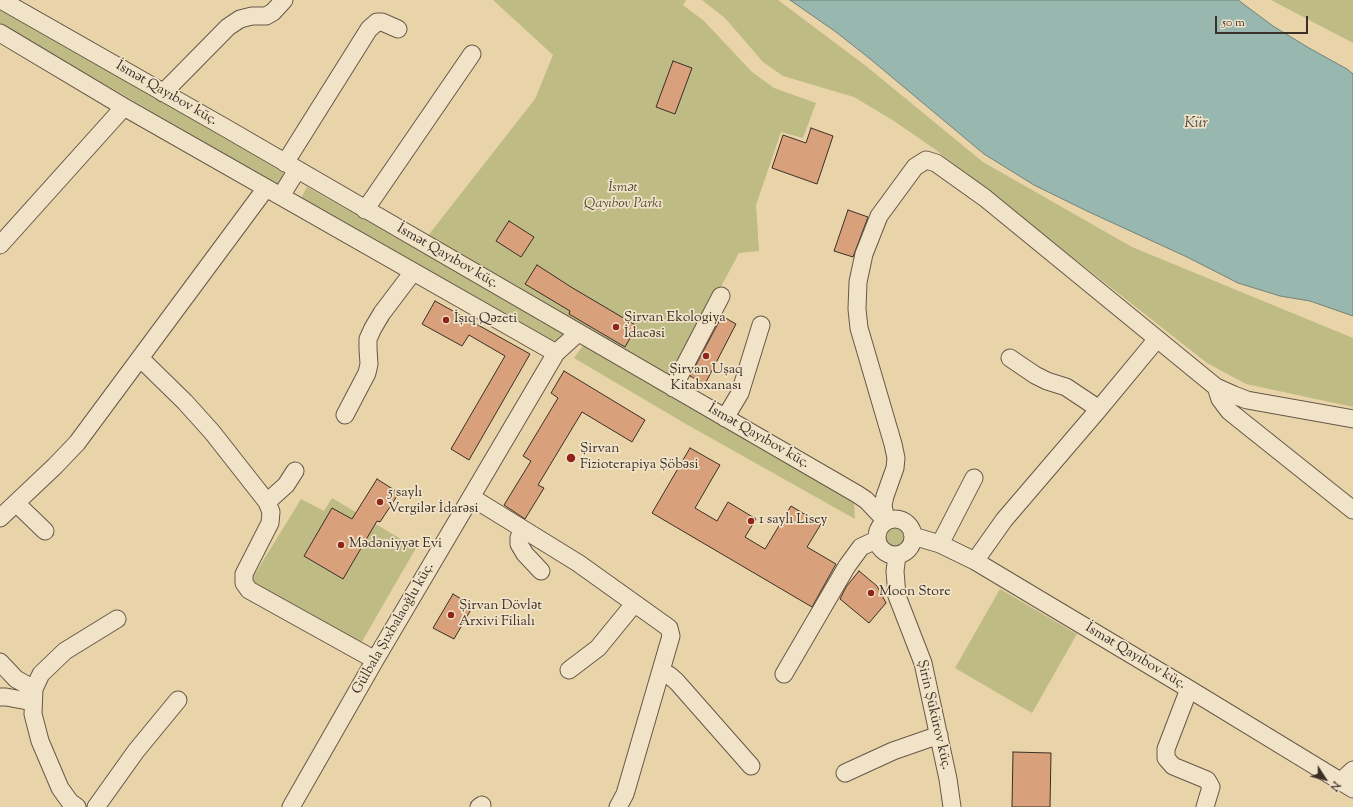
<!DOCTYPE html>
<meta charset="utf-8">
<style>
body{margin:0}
#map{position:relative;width:1353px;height:807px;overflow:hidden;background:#e9d4aa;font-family:"Sorts Mill Goudy",serif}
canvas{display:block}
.north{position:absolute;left:1305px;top:759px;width:40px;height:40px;-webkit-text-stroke:3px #f1e3c8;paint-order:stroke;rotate:126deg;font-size:11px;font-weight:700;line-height:16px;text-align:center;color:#3b2f28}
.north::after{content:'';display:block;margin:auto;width:14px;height:18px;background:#3b2f28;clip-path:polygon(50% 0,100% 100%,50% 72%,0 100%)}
.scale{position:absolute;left:1215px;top:16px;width:93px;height:18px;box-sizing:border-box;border:2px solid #3b2f28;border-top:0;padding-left:5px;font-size:12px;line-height:14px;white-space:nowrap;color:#3b2f28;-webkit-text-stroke:3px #f1e3c8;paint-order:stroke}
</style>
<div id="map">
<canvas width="1353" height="807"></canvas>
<div class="north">N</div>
<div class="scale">50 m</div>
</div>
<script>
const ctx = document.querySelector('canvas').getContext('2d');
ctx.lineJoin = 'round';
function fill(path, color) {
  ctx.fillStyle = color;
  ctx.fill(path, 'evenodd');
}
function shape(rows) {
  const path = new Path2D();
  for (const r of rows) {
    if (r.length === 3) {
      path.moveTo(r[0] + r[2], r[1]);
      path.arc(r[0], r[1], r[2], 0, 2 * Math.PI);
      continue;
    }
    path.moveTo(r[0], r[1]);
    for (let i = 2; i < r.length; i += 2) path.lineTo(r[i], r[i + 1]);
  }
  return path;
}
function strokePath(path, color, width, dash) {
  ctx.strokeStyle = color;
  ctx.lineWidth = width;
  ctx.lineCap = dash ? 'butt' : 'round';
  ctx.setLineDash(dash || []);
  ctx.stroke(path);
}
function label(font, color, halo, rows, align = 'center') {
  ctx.font = font + ' "Sorts Mill Goudy",serif';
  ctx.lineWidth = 3.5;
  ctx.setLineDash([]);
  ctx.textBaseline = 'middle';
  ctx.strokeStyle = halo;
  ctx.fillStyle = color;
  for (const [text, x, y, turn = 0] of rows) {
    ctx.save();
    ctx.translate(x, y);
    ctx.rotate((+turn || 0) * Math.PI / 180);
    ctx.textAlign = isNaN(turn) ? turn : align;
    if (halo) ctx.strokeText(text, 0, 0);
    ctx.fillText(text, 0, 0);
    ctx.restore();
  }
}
fill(shape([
 [493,0,686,0,683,5,704,21,752,72,774,88,816,103,803,138,781,132,756,205,759,251,739,253,671,380,427,237,535,99,553,55],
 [702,0,778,0,866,66,983,162,1132,247,1353,338,1353,407,1246,384,1207,363,936,150,894,121,854,97,783,76,763,62,725,18],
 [1271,0,1353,0,1353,43],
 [0,7,284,173,278,185,0,23],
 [307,187,565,333,553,344,301,198],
 [584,344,854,500,855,519,686,424,574,358],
 [332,498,416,548,360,645,250,582,301,499,324,511],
 [895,537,10],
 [1000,589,1077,634,1032,713,955,668]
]), '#bebb84');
const water = shape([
 [790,0,1238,0,1273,26,1309,48,1347,69,1353,74,1353,316,1310,301,1280,296,1238,283,1187,257,1089,212,1034,185,984,154,869,58,836,32,790,0]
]);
fill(water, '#98b7af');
strokePath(water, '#738179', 1);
const building = shape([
 [673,61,692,68,675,114,656,107,673,61],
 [811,128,833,136,817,184,772,168,783,135,806,143,811,128],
 [848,210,868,217,853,257,834,251,848,210],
 [509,221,534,237,521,257,496,241,509,221],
 [537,265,571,287,637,326,625,347,569,314,570,311,525,284,537,265],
 [435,301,530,354,469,460,451,449,505,356,469,335,462,346,422,324,435,301],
 [722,316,736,324,705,384,690,376,722,316],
 [564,371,645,420,632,442,582,412,538,485,544,488,525,519,504,505,531,461,523,456,558,398,551,393,564,371],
 [690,448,720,465,695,508,717,521,728,502,756,519,745,537,765,549,791,506,821,524,807,547,836,564,812,607,652,513,690,448],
 [377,479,399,493,380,522,377,521,343,579,304,556,332,508,352,519,377,479],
 [859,571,877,586,886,603,869,623,840,599,846,587,859,571],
 [453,594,473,606,454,639,433,628,453,594],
 [1013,752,1051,753,1050,807,1012,807,1013,752]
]);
fill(building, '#d8a17b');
strokePath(building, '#3b2f28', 1);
const minor = shape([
 [1,0,224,127,857,494,866,500,886,521],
 [0,33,124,107,556,353],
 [163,93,228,27,240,19,252,16,266,16,273,12,284,0],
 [285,163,369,29,377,22,382,22,398,29],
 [281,196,297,170],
 [365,210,472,54],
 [0,245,124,107],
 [140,358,185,402,212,432,267,502,271,512,270,523,244,574,244,583,249,590,375,660],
 [1010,358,1035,375,1047,381,1066,387,1099,409],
 [1216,387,1220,399,1229,411,1353,510],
 [673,388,721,296],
 [345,415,367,373,369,364,368,349,368,339,373,328,382,313,413,272],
 [725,418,740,393,761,325],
 [471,497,578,563,669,628,671,636,625,794,618,807],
 [267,502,286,485,295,471],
 [16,503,45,531],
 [0,518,55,466,77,443,266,188],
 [895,537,18],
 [886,521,883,505,885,496,895,468,896,458,893,444,859,328,857,309,858,282,864,254,879,216,915,167,926,160,936,163,985,198,1216,387,1234,395,1247,400,1353,419],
 [522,529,519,538,519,544,525,554,541,571],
 [913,536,940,544,975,561,1189,689,1353,789],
 [940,544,974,478],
 [897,556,895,571,897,596,923,663,948,779,952,807],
 [975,561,1004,520,1099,409,1157,339],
 [0,662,16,679,34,689],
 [569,670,598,648,634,604],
 [661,671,669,675,677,682,751,766],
 [784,674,847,566,861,547,876,540],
 [1189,689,1166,749,1166,758,1173,766,1207,780,1211,787,1205,807],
 [0,697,6,697,33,702],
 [845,773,893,751,939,735],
 [1341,781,1353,770],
 [77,807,70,802,60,788,40,741,33,714,34,689,41,674,65,651,117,619],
 [96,807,136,751,178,700],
 [291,807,375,660,556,353,578,333],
 [479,807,482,805]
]);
strokePath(minor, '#665848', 19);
strokePath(minor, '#f1e3c8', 17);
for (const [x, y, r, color] of [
 [446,320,4,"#8f2418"],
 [616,327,4,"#8f2418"],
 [706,356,4,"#8f2418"],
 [571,458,5,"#8f2418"],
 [380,502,4,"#8f2418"],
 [751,521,4,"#8f2418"],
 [341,545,4,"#8f2418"],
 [871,593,4,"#8f2418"],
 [451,615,4,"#8f2418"]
]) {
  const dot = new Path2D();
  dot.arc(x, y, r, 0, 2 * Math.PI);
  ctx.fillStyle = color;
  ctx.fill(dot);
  strokePath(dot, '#f1e3c8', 1.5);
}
label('14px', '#3b2f28', '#f1e3c8', [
 ["İsmət Qayıbov küç.",166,94,30],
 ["İsmət Qayıbov küç.",447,257,30],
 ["İsmət Qayıbov küç.",758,437,30],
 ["Gülbala Şıxbalaoğlu küç.",394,629,-60],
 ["İsmət Qayıbov küç.",1135,657,31],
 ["Şirin Şükürov küç.",933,715,77]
]);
label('italic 14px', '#554b3a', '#f1e3c8', [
 ["İsmət",623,189],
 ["Qayıbov Parkı",623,205]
]);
label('14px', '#3b2f28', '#f1e3c8', [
 ["Şirvan Ekologiya",624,319],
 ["İdaeəsi",624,335],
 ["İşıq Qəzeti",454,320],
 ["Şirvan Uşaq",706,371,"center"],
 ["Kitabxanası",706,387,"center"],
 ["Şirvan",580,450],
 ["Fizioterapiya Şöbəsi",580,466],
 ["5 saylı",388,494],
 ["Vergilər İdarəsi",388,510],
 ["1 saylı Lisey",759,521],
 ["Mədəniyyət Evi",349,545],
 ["Moon Store",879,593],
 ["Şirvan Dövlət",459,607],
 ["Arxivi Filialı",459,623]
], 'left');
label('italic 15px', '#4e4a43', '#f1e3c8', [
 ["Kür",1196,124]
]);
</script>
